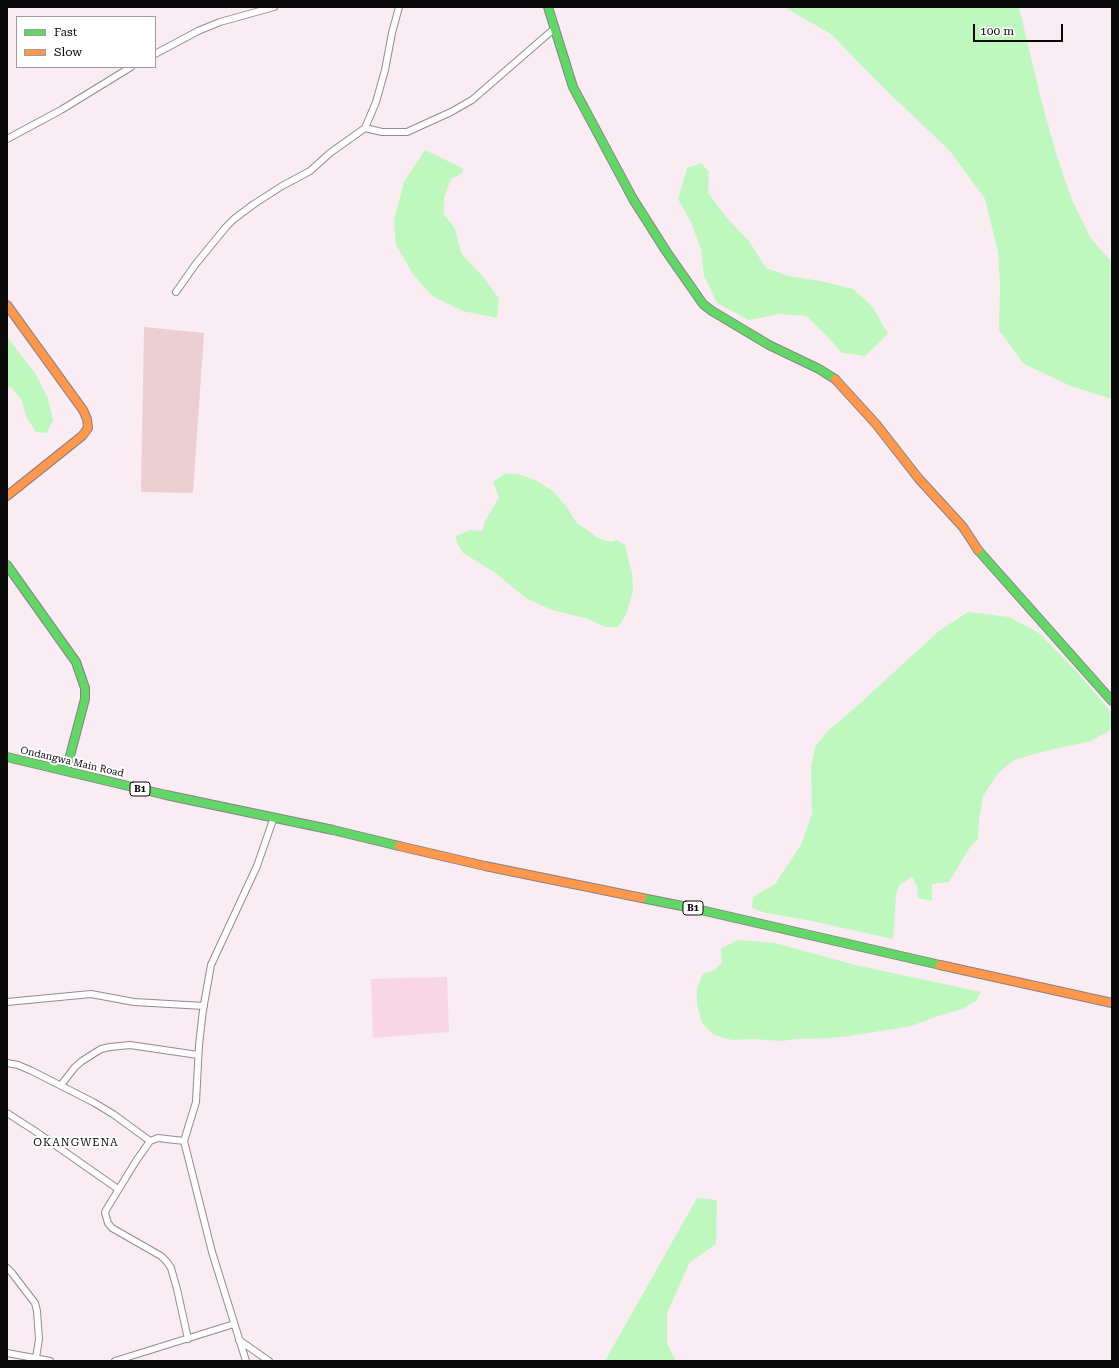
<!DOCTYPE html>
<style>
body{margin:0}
#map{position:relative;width:1119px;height:1368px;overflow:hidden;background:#f9ecf3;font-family:"Roboto Serif",serif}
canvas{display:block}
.frame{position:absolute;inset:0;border:8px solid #0a0a0a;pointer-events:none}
.legend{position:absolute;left:16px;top:16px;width:140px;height:52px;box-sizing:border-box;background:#fff;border:1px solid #9d9d9d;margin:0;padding:5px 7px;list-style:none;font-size:12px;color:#0a0a0a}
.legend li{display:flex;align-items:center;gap:8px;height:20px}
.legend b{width:20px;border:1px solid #9d9d9d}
.scale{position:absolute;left:973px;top:24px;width:90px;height:18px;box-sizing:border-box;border:2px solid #0a0a0a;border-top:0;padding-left:5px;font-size:12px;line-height:14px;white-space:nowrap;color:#0a0a0a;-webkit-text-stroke:3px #fff;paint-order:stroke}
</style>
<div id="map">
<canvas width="1119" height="1368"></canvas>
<div class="frame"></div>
<ul class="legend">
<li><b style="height:5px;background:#63d668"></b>Fast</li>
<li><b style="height:5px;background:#ff974d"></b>Slow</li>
</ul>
<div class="scale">100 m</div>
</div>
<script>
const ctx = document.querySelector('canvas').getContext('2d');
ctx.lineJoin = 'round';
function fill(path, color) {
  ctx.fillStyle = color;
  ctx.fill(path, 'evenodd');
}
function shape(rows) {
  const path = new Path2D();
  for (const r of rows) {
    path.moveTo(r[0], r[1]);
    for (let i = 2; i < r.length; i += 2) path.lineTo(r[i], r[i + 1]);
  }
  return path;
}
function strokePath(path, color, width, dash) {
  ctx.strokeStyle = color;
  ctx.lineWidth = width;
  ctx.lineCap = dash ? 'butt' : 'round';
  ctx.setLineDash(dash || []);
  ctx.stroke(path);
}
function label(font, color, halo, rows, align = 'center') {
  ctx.font = font + ' "Roboto Serif",serif';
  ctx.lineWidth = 4;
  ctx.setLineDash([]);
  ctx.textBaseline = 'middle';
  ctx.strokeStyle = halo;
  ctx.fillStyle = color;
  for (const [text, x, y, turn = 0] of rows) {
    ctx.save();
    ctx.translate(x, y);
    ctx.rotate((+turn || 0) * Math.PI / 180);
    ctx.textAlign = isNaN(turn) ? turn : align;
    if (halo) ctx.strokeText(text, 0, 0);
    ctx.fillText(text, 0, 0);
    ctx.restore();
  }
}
fill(shape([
 [447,977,449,1032,373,1038,371,979]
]), '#f8d6e5');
fill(shape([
 [144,327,204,333,193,493,141,492]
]), '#eccfd2');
fill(shape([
 [784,7,1019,7,1041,99,1057,157,1072,200,1091,239,1112,262,1112,399,1071,386,1024,364,999,330,1000,286,998,252,985,199,950,151,885,89,831,34],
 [425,150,464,169,461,174,451,179,444,198,444,214,455,229,461,253,485,279,499,299,497,318,463,311,432,296,413,274,396,245,394,220,404,182],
 [701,163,709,172,708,193,727,218,749,241,766,268,788,276,820,281,853,289,872,306,888,334,865,356,842,353,825,334,806,316,779,314,749,320,717,303,704,276,701,249,691,222,678,199,687,168],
 [7,337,35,373,48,399,53,420,47,433,36,432,27,418,21,399,11,387,7,387],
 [504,474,518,474,535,480,553,491,566,506,576,522,598,538,611,542,617,540,625,545,632,573,633,591,626,615,618,627,606,627,585,618,552,610,526,598,494,572,463,553,457,543,456,536,470,530,483,531,484,523,499,497,493,482],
 [968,612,1009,617,1039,633,1077,672,1112,713,1112,729,1091,741,1045,751,1014,760,998,773,983,796,979,821,978,839,970,847,949,882,932,884,932,901,918,898,917,886,912,877,899,885,896,895,893,939,807,920,766,913,752,908,753,897,775,884,801,845,812,814,811,768,815,747,827,732,857,706,939,631],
 [737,940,775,943,855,965,981,992,976,1001,962,1009,941,1015,911,1026,850,1036,829,1038,796,1039,782,1041,753,1039,732,1040,714,1035,702,1023,697,1004,697,988,703,974,715,970,722,962,721,949],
 [697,1198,717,1200,716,1244,690,1262,667,1313,667,1343,676,1361,605,1361]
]), '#bef8be');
const street = shape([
 [155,54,198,31,220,22,274,7],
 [365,128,382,132,407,132,451,112,472,100,555,28],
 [7,139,61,110,131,67],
 [176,292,195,265,226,227,234,219,254,204,282,186,310,171,330,153,365,128,376,102,385,70,392,33,399,7],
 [7,1002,91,994,134,1002,204,1006],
 [7,1063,18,1065,32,1071,93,1102,113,1114,150,1141],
 [61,1085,75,1067,82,1061,101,1049,110,1047,130,1045,198,1055],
 [7,1113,35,1131,118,1189],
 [184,1141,158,1138,150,1141,136,1161,106,1210,105,1213,108,1223,112,1228,161,1256,167,1262,171,1268,177,1289,188,1339],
 [7,1268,12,1273,28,1294,35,1303,37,1311,39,1339,36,1358],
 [239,1340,269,1361],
 [7,1353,50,1361],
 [115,1361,234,1324],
 [246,1361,212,1252,184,1141,196,1102,199,1045,203,1010,211,965,257,866,274,817]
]);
const fast = shape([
 [548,7,573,87,633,199,666,251,703,304,712,311,769,345,819,369,835,379],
 [978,550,1112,701],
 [7,565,76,662,85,688,85,699,66,771],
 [7,757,166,795,333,830,399,846],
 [642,898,692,908,940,965]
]);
const slow = shape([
 [7,305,83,410,87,419,88,428,82,436,7,496],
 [835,379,876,424,919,479,963,527,978,550],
 [399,846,485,866,642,898],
 [940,965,1112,1003]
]);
strokePath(street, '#928c8f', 8);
strokePath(fast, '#888286', 10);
strokePath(slow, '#888286', 10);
strokePath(street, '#fefcfd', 6);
strokePath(fast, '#63d668', 8);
strokePath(slow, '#ff974d', 8);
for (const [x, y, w] of [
 [140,789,20],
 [693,908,20]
]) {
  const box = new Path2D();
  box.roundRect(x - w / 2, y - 7, w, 14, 3);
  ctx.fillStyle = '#fff';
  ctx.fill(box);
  strokePath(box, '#0a0a0a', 1);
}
label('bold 9px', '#0a0a0a', null, [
 ["B1",140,789],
 ["B1",693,908]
]);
label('10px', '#0a0a0a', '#fff', [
 ["Ondangwa Main Road",72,762,13]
]);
ctx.letterSpacing = '1px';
label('11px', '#0a0a0a', '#fff', [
 ["OKANGWENA",76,1143]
]);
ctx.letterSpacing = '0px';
</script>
